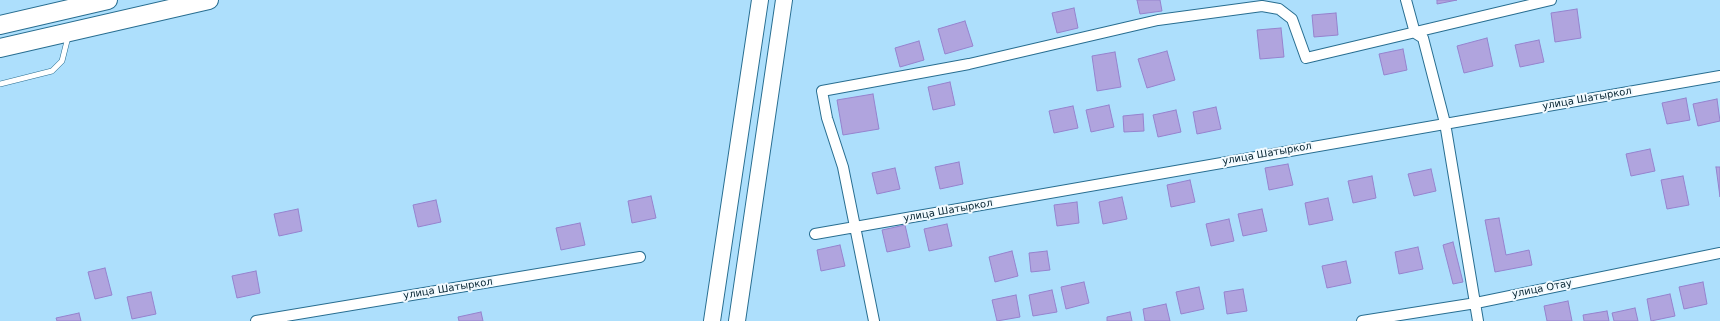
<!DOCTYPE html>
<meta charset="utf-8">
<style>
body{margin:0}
canvas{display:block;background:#addffc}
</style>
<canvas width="1720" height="321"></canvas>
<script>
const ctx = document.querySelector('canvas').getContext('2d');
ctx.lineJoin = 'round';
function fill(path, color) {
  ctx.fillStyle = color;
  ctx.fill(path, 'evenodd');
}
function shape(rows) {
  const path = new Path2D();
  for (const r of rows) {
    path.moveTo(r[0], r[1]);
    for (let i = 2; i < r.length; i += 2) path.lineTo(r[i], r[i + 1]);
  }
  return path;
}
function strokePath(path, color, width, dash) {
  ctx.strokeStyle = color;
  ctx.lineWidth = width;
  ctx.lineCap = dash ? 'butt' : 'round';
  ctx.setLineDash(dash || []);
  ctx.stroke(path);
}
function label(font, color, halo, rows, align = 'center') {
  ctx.font = font + ' "DejaVu Sans",sans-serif';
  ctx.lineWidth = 4;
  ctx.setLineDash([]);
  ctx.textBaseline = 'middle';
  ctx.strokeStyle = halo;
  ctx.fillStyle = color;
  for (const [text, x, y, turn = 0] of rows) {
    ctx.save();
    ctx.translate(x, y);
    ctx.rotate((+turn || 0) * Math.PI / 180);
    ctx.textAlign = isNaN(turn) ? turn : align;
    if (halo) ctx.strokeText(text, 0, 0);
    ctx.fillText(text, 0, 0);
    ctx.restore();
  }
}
const building = shape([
 [1137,0,1160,0,1162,11,1140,14,1137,0],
 [1437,0,1457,0,1437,4,1437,0],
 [1074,8,1078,28,1057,33,1052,13,1074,8],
 [1577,9,1581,38,1555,42,1551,13,1577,9],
 [1336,13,1338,35,1314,37,1312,15,1336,13],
 [965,21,973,46,945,54,938,29,965,21],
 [1281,28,1284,57,1260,59,1257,30,1281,28],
 [1487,38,1493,66,1464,73,1457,46,1487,38],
 [1539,40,1544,62,1520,67,1515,45,1539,40],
 [919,41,924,60,900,67,895,48,919,41],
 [1403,49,1407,70,1384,75,1379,54,1403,49],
 [1167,51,1175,80,1147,88,1138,59,1167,51],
 [1115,52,1121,87,1097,91,1092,56,1115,52],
 [950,82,955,105,933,110,928,87,950,82],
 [873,94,879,129,843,135,837,100,873,94],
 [1686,98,1690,120,1667,124,1662,103,1686,98],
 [1717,99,1720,121,1698,126,1693,104,1717,99],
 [1109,105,1114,127,1091,132,1086,110,1109,105],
 [1073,106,1078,128,1054,133,1049,111,1073,106],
 [1216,107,1221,129,1197,134,1193,112,1216,107],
 [1176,110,1181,132,1158,137,1153,115,1176,110],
 [1143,114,1144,131,1124,132,1123,116,1143,114],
 [1650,149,1655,171,1631,176,1626,154,1650,149],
 [959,162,963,184,940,189,935,167,959,162],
 [1288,164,1293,185,1269,190,1265,168,1288,164],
 [1716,167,1720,167,1720,197,1716,167],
 [895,168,900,189,877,194,872,173,895,168],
 [1431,169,1436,191,1414,196,1408,174,1431,169],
 [1372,176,1376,198,1353,203,1348,181,1372,176],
 [1683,176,1689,205,1667,209,1661,180,1683,176],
 [1190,180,1195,202,1171,207,1167,185,1190,180],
 [651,196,656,218,632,223,628,201,651,196],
 [1122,197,1127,219,1103,224,1099,202,1122,197],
 [1328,198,1333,220,1309,225,1305,203,1328,198],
 [436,200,441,222,418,227,413,205,436,200],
 [1077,202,1079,223,1057,226,1054,205,1077,202],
 [298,209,302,231,279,236,274,214,298,209],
 [1262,209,1267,231,1243,236,1238,214,1262,209],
 [1499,218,1506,255,1529,250,1532,265,1495,272,1485,220,1499,218],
 [1229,219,1234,241,1211,246,1206,224,1229,219],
 [580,223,585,245,561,250,556,228,580,223],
 [947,224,952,246,929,251,924,229,947,224],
 [905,225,910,247,887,252,882,230,905,225],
 [1453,242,1463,282,1453,284,1443,245,1453,242],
 [840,245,845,266,821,271,817,250,840,245],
 [1418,247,1423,269,1399,274,1395,252,1418,247],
 [1012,251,1018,276,995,282,989,257,1012,251],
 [1047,251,1050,270,1031,272,1029,253,1047,251],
 [1346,261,1351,283,1327,288,1322,266,1346,261],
 [105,268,112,295,95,299,88,272,105,268],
 [256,271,260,293,237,298,232,276,256,271],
 [1084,282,1089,303,1066,309,1061,287,1084,282],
 [1703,282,1707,304,1684,309,1679,287,1703,282],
 [1199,287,1204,309,1181,314,1176,292,1199,287],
 [1243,289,1247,311,1227,314,1224,292,1243,289],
 [1052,290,1057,312,1033,316,1029,295,1052,290],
 [151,292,156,314,132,319,127,297,151,292],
 [1670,294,1675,316,1651,321,1647,299,1670,294],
 [1016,295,1020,317,997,321,992,300,1016,295],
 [1568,301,1572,321,1547,321,1544,306,1568,301],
 [1166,304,1170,321,1145,321,1143,309,1166,304],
 [1635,308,1638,321,1614,321,1612,313,1635,308],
 [1607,311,1609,321,1584,321,1583,315,1607,311],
 [481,312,483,321,459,321,458,317,481,312],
 [1130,312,1132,321,1107,321,1107,317,1130,312],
 [79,313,81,321,57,321,56,318,79,313]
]);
fill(building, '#b0a4de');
strokePath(building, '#9583ce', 1);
const lane = shape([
 [0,84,52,71,62,61,68,37]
]);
const street = shape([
 [1406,0,1415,33,1423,38,1445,123,1478,321],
 [815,234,1720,76],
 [256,321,640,257],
 [874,321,843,167,827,118,822,91,969,64,1158,20,1262,6,1279,9,1292,19,1306,58,1551,0],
 [1362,321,1476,303,1720,253]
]);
const primary = shape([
 [712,321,760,0],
 [737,321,784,0]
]);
const highway = shape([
 [0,25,108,0],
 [0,48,209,0]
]);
strokePath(lane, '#286e91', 6);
strokePath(street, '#286e91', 12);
strokePath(primary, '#286e91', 18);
strokePath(highway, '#286e91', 20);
strokePath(lane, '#fff', 5);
strokePath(street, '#fff', 10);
strokePath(primary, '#fff', 16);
strokePath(highway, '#fff', 18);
label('10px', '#052331', '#f1faff', [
 ["улица Шатыркол",1587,99,-10],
 ["улица Шатыркол",1267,154,-10],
 ["улица Шатыркол",948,211,-10],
 ["улица Шатыркол",448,289,-9],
 ["улица Отау",1542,289,-11]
]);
</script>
